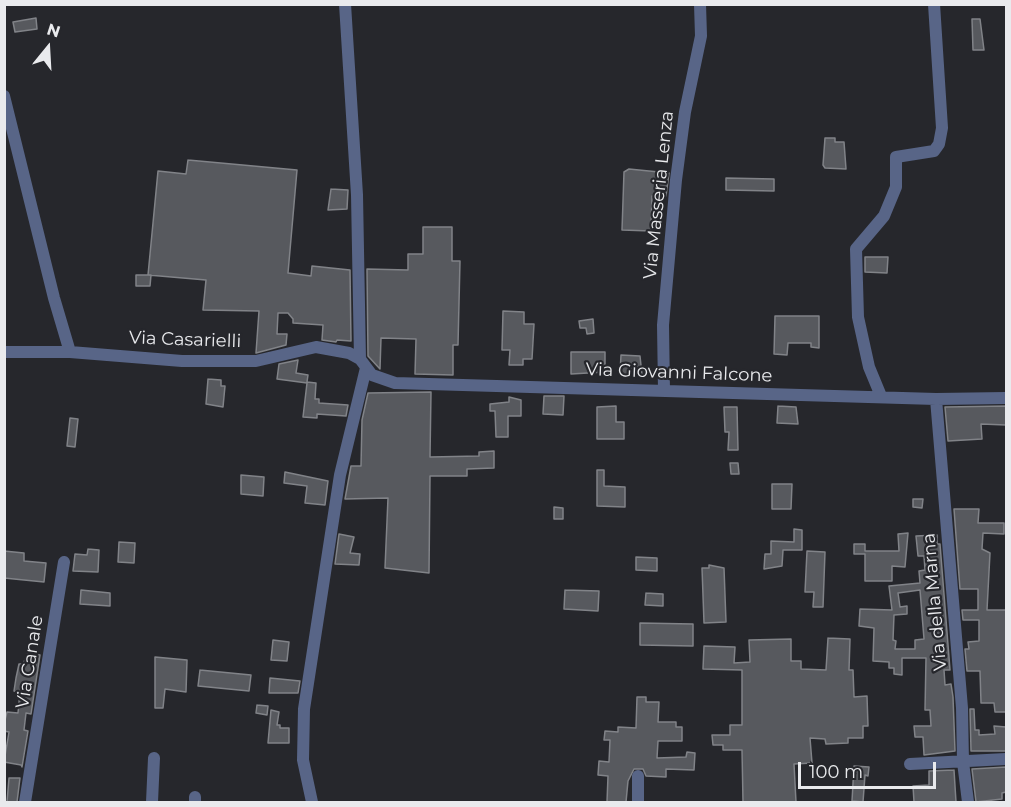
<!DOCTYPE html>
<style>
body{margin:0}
#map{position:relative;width:1011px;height:807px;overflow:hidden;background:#26272c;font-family:Montserrat,sans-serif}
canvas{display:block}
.frame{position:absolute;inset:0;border:6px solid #e9eaed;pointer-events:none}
.north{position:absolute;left:18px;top:18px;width:60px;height:60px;-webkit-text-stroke:4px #26272c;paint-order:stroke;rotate:18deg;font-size:16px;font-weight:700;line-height:24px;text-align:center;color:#e9eaed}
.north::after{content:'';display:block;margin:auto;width:21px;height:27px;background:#e9eaed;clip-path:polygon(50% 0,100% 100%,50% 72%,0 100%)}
.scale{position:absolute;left:798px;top:762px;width:138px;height:27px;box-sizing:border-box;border:3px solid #e9eaed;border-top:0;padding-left:8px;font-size:18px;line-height:21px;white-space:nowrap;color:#e9eaed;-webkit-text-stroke:4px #26272c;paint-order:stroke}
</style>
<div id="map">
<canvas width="1011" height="807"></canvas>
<div class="frame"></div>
<div class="north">N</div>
<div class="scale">100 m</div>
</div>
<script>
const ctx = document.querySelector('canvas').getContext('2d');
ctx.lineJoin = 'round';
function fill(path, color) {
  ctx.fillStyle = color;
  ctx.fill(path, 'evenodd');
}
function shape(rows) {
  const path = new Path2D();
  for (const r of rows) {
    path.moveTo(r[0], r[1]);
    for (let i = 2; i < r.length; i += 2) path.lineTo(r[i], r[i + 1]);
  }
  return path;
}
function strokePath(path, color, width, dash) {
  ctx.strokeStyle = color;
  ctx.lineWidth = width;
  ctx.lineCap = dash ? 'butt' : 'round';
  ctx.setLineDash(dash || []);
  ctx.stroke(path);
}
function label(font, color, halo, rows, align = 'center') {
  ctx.font = font + ' Montserrat,sans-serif';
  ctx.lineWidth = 4.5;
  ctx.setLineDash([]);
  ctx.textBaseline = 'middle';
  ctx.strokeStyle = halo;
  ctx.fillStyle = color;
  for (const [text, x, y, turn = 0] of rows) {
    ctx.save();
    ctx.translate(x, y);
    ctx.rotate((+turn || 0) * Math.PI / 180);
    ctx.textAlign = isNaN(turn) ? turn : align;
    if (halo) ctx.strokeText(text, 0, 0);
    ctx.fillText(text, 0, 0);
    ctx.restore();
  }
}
const building = shape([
 [36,18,37,29,15,32,13,22,36,18],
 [972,19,980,19,984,50,973,50,972,19],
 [825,138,835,138,835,142,844,142,846,169,825,168,823,165,825,138],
 [188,160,297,170,288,273,311,276,312,266,350,270,351,341,337,340,336,342,322,340,323,325,293,323,293,319,288,313,278,313,277,334,287,334,286,345,256,353,259,311,203,310,206,280,148,275,158,171,186,174,188,160],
 [629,169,669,173,666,196,652,196,651,231,622,230,624,172,629,169],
 [726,178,774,179,774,191,726,190,726,178],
 [331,189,348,190,347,209,328,210,331,189],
 [423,227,452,227,452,261,460,261,458,345,453,345,453,375,415,374,416,339,381,338,380,369,368,356,367,269,408,270,408,254,423,254,423,227],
 [865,257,888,257,887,273,865,272,865,257],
 [136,275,151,275,150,286,136,286,136,275],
 [503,311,524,312,524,324,534,324,532,359,523,359,523,365,509,365,510,350,502,350,503,311],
 [775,316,819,316,819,348,811,347,811,343,788,343,787,355,774,354,775,316],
 [593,319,594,333,587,334,586,328,580,328,579,321,593,319],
 [571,352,605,352,605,372,571,374,571,352],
 [621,355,640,356,642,375,620,374,621,355],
 [298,360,296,373,308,375,307,382,316,383,315,399,319,399,319,403,348,405,346,416,317,414,317,418,303,417,307,383,277,379,279,364,298,360],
 [208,379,221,380,221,386,225,386,223,407,206,404,208,379],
 [431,392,430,457,479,456,479,452,494,451,494,468,467,469,467,476,430,476,429,573,385,568,388,498,345,499,351,466,361,466,362,420,368,393,431,392],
 [544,396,564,396,563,415,543,414,544,396],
 [509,397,521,400,521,416,508,416,508,437,496,437,495,411,490,411,490,404,509,402,509,397],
 [616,406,616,422,624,422,624,439,597,439,597,407,616,406],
 [778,406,796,407,798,424,777,423,778,406],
 [1006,406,1006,425,981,424,982,439,948,441,945,407,1006,406],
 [724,407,737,407,738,450,728,450,729,432,725,432,724,407],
 [70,418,78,419,75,447,67,446,70,418],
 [730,463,738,463,739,474,731,474,730,463],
 [597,470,604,470,604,486,625,487,625,507,597,506,597,470],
 [285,472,328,481,325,505,305,503,307,486,284,483,285,472],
 [241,475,264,477,263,496,241,494,241,475],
 [772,484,792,484,791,509,772,509,772,484],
 [913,499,923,499,922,508,913,507,913,499],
 [554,507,563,508,563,519,554,519,554,507],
 [954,509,979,509,978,523,1004,523,1004,534,983,533,982,549,990,553,987,610,1006,610,1006,712,995,712,994,703,981,703,980,671,967,671,965,649,969,649,968,642,979,641,979,620,963,620,962,610,978,610,978,589,960,589,954,509],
 [794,529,802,530,802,550,783,550,782,566,764,569,765,554,771,554,771,541,794,542,794,529],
 [908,533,905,567,892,566,892,581,865,581,865,554,854,554,854,544,865,544,865,551,899,551,898,534,908,533],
 [339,534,354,537,350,553,360,554,359,565,335,564,339,534],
 [937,535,937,544,940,544,950,670,944,670,945,685,951,684,953,697,955,751,924,755,923,737,915,737,914,726,931,726,930,710,925,710,926,658,902,658,902,675,894,674,894,668,889,668,889,662,873,661,874,628,859,626,860,609,892,610,889,586,920,583,919,571,925,570,924,556,918,556,916,536,937,535],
 [920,590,924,639,915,640,915,649,895,649,896,641,893,640,894,615,907,614,907,606,900,607,898,593,920,590],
 [119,542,135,543,134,563,118,562,119,542],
 [88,549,99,550,98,572,73,571,75,554,87,555,88,549],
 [4,551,24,553,24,561,46,563,44,582,4,578,4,551],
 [807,551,825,552,823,607,813,607,814,592,805,592,807,551],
 [636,557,657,558,657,571,636,570,636,557],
 [709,565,724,568,726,622,704,623,702,568,709,568,709,565],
 [81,590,110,593,110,606,80,604,81,590],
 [565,590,599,591,598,611,564,609,565,590],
 [646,593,663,594,663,606,645,605,646,593],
 [640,623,693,624,693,646,640,645,640,623],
 [828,638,850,639,849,670,853,670,854,697,867,696,868,726,863,726,863,738,848,738,848,743,826,744,825,739,810,738,812,763,794,764,796,802,743,802,742,750,723,750,723,745,713,745,712,735,730,735,730,725,742,725,742,670,703,669,704,646,735,647,734,663,750,662,749,640,791,639,791,661,801,661,801,669,826,670,828,638],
 [273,640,289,642,287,661,271,660,273,640],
 [28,653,40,655,31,714,26,713,24,730,28,731,22,767,21,765,4,762,9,732,4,731,4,724,7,712,18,713,20,692,14,691,16,678,19,664,23,664,28,653],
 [155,657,187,660,186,692,165,689,163,708,155,708,155,657],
 [200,670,251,675,249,691,198,686,200,670],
 [270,678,300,681,298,693,269,693,270,678],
 [637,697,646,697,646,702,659,702,658,722,676,722,676,727,682,727,682,741,658,741,657,758,686,757,687,752,695,753,694,770,666,769,666,777,646,776,643,769,634,769,628,781,626,802,607,802,608,776,598,775,599,761,609,762,610,740,604,740,605,731,618,732,618,727,636,728,637,697],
 [257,705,268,706,267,715,256,713,257,705],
 [970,709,974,709,975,730,979,730,979,735,995,734,994,726,1006,727,1006,751,971,751,970,709],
 [271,710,279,712,277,725,280,725,280,728,289,728,289,743,268,743,271,710],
 [854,766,869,767,868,776,865,775,863,802,852,801,854,766],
 [1006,767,1006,792,1002,793,1002,799,976,802,972,769,1006,767],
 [954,770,956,802,914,802,913,786,929,785,929,771,954,770],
 [9,778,20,778,17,802,7,802,9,778]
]);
fill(building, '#57595e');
strokePath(building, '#818388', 1.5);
strokePath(shape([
 [345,4,357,195,360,359],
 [4,96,54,298,70,352],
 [4,352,70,352,182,361,256,361,316,347,349,353,360,359,372,375,395,383,936,399,1006,398],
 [664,391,663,325,676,180,685,112,701,36,700,4],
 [881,396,869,367,858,317,856,249,884,216,896,187,896,157,934,151,939,144,942,128,934,4],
 [936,399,962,708,963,762,968,802],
 [910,764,1006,759],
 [638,776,638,802],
 [25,802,64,562],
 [152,802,154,758],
 [195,802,195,797],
 [312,802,303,760,304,709,340,475,366,368]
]), '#586587', 12);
label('18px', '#e9eaed', '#26272c', [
 ["Via Masseria Lenza",659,195,-84],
 ["Via Casarielli",185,340,2],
 ["Via Giovanni Falcone",679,373,2],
 ["Via della Marna",935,602,-95],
 ["Via Canale",30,662,-81]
]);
</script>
